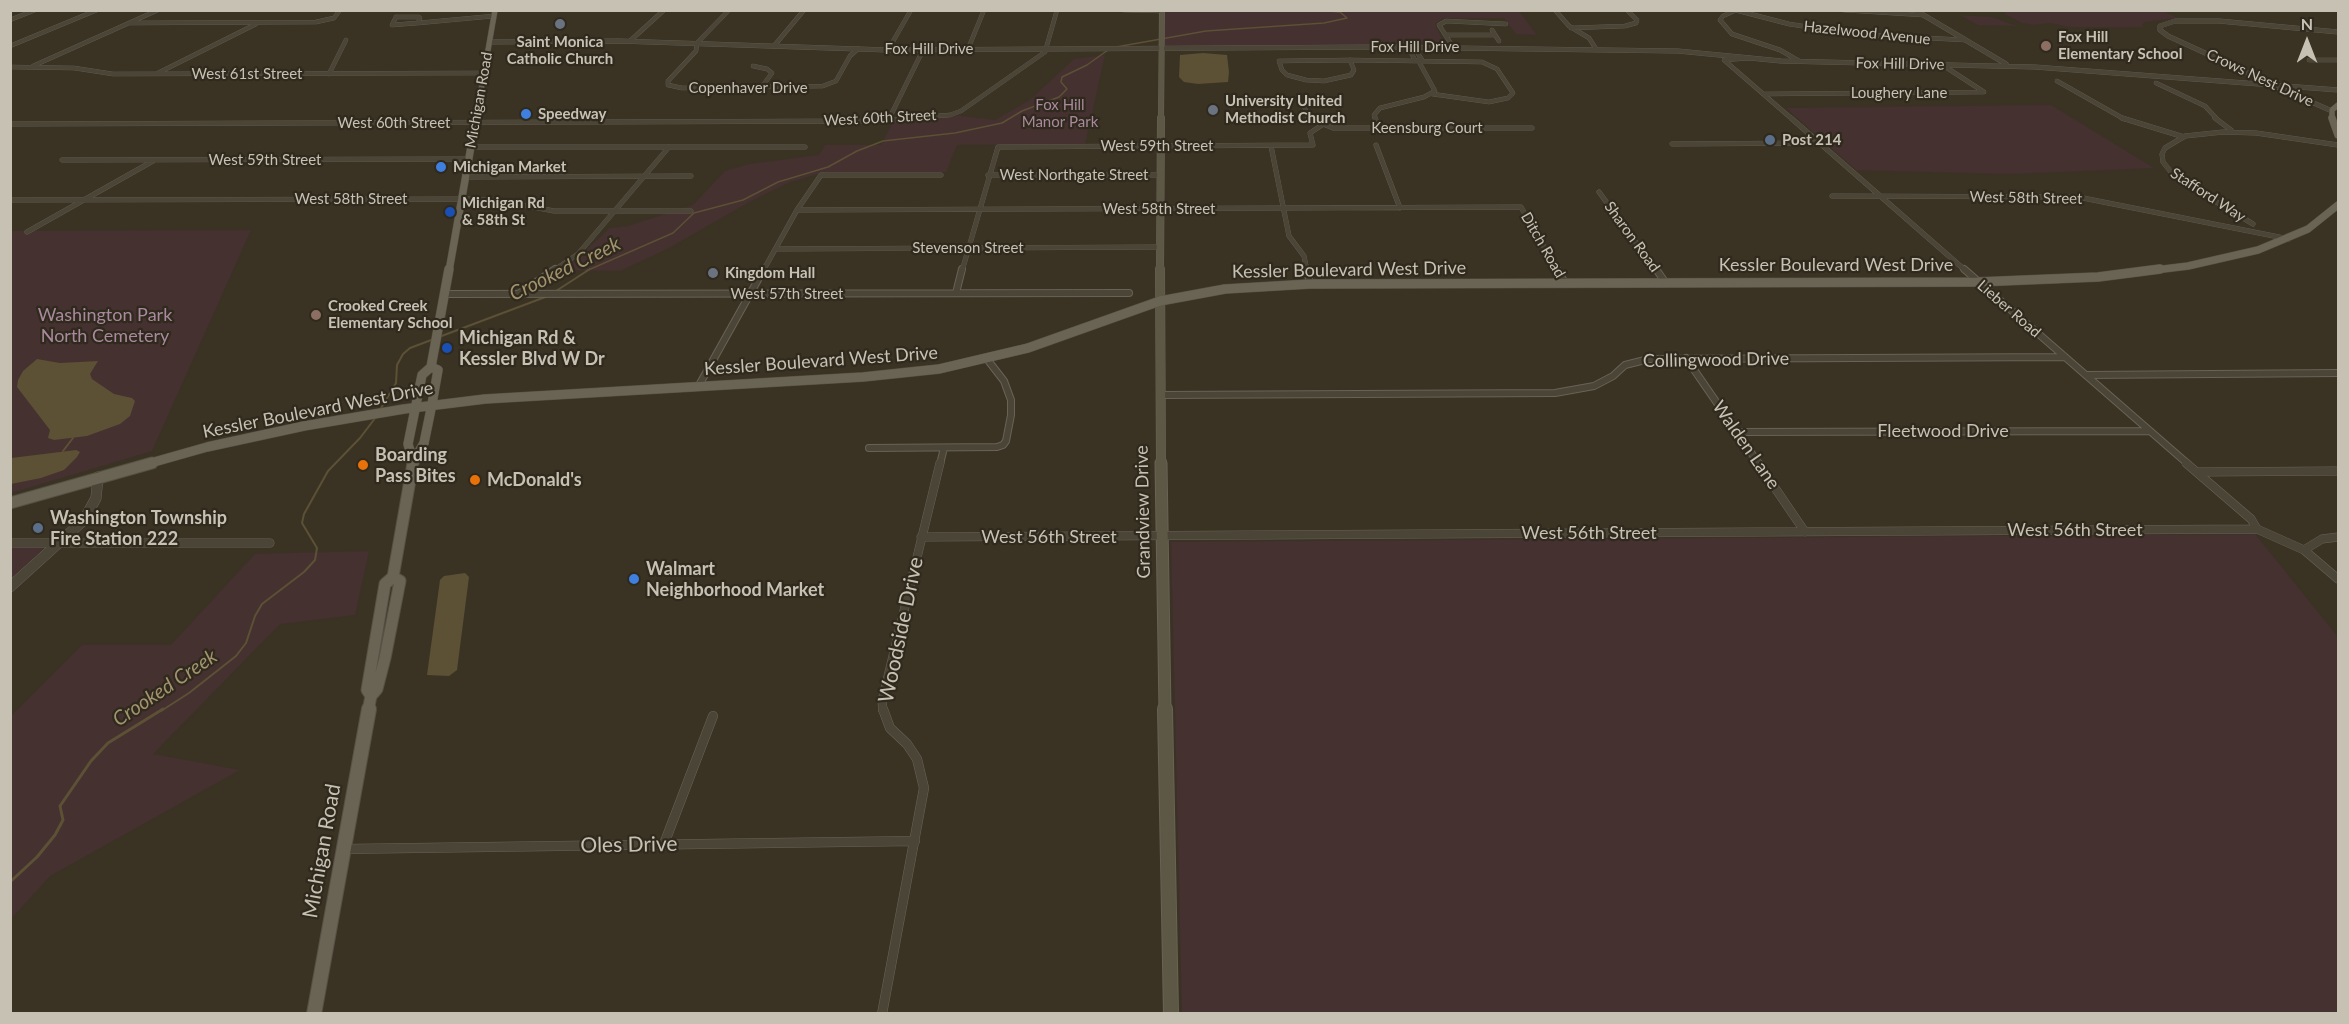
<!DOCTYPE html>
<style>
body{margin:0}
#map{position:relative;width:2349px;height:1024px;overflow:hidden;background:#3a3324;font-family:Lato,sans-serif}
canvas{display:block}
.frame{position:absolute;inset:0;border:12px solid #c6c1b3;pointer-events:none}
.north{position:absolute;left:2277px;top:12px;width:60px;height:60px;-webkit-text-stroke:4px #2f2a1d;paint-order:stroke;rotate:0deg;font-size:16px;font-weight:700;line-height:24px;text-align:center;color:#c6c1b3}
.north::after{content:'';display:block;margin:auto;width:21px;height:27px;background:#c6c1b3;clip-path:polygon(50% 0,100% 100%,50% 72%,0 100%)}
</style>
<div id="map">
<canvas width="2349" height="1024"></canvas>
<div class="frame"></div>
<div class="north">N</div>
</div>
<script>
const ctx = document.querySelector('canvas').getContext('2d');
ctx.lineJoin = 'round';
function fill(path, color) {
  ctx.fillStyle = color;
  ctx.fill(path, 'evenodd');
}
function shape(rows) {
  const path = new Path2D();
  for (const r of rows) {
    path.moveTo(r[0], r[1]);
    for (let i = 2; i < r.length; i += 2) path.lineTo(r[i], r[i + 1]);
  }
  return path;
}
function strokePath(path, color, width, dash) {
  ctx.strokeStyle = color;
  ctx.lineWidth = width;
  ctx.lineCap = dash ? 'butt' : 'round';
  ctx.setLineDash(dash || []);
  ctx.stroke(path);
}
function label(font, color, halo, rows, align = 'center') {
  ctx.font = font + ' Lato,sans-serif';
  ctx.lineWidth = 4.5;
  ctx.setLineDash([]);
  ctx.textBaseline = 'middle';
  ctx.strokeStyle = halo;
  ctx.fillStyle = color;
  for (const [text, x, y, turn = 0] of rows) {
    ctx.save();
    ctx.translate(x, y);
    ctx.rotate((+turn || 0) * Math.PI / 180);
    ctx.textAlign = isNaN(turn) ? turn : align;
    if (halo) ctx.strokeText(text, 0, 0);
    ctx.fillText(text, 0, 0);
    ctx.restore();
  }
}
fill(shape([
 [2162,10,2177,18,2144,22,2142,27,2070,27,2050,23,2034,25,2022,23,2005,14,2005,12,1919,11],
 [1163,11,1519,11,1537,35,1516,34,1504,18,1443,18,1435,24,1445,46,1165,46],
 [1960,15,1991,17,2017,26,1978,25],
 [1105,55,1085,144,957,145,946,172,825,172,790,182,751,201,669,248,620,271,565,270,610,228,628,226,693,205,725,171,749,164,819,155,825,145,881,145,893,122,953,115,995,120,1030,100,1074,59],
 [2051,105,2154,168,2008,174,1856,170,1786,108],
 [251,230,152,451,11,493,11,231],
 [2255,534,2338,637,2338,1013,1182,1013,1171,542],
 [11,547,45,547,11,579],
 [369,551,355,615,280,624,153,754,240,770,50,876,11,919,11,716,82,645,171,645,255,554]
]), '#443130');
fill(shape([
 [1203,53,1227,55,1229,72,1228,82,1198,84,1184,82,1179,77,1180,55],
 [37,359,60,363,98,361,90,374,92,379,114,394,132,398,135,401,130,416,120,424,87,436,54,440,48,438,50,430,17,387,18,380,23,371],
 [76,450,80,452,77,457,64,470,41,478,11,484,11,458],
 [465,573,469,577,457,670,449,676,427,675,440,580,444,576]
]), '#5c5035');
strokePath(shape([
 [1116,47,1206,31,1324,23,1347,18,1340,12,1314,10],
 [586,271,673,233,694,213,743,200,778,182,828,167,857,151,883,141,955,133,1002,123,1022,111,1059,97,1067,89,1061,82,1062,77,1087,65,1108,50]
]), '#5c5035', 1.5);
strokePath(shape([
 [556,291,590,269],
 [439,337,548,296],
 [380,410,396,383,397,365,403,354,410,348,434,339],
 [63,451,73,438],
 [161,711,189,693,236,656,246,643,255,616,262,604,304,572,315,560,317,548,302,523,304,514,328,471,360,438,376,417]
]), '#5c5035', 2);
strokePath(shape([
 [10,882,37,857,55,835,63,820,60,806,91,761,108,743,163,709]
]), '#5c5035', 3);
const minorFar4 = shape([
 [729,10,697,43,696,51,668,81,668,85,682,88,823,86,836,81,850,56,858,49],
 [1123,10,1162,11],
 [1555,10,1569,26,1589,38,1596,49],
 [1735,10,1789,24,1853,34,1965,40],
 [1736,10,1723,16,1720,20,1732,34,1780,50,1799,61],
 [1843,10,1923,15],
 [396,17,419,17,420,18,418,23,392,25,396,17],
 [10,20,35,10],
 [130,23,316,22,334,18,340,10],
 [418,23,494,16],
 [1571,28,1625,26,1636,23,1637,20,1627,10],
 [1492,30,1499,41],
 [1446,35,1495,35],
 [630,41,664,10],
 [10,46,97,10],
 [774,46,804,10],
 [1408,47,1415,60],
 [1414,47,1422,60],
 [1453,47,1439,25,1446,21,1506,24],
 [968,49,984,10],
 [888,50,911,10],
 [1750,58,1724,60,1792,119],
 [1350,60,1482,62,1497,69,1513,93,1508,98,1489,102,1432,94],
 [1350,60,1354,70,1351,75,1324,81,1306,80,1287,75,1282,70,1279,61,1350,60],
 [2309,60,2338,60],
 [33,66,158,10],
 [753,66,767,69,772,73,761,88],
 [10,67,74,68,113,74,484,73],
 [158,73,256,24],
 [329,74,346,40],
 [2057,81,2124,119],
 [2156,83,2205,106,2217,119],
 [1763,94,1984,92,1941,64],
 [1304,106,1309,119],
 [889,119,923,50],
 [897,119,950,115,961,111,1045,52,1057,10],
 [1376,119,1374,115,1380,108,1424,97,1435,91,1418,60]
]);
const minorFar3 = shape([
 [1308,118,1333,128,1532,128],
 [1375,118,1379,128],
 [1791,118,1966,271],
 [2122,118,2184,137],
 [2215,118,2231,130],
 [10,124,879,121,915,118],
 [1672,144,1819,143],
 [1376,145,1400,208],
 [1271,146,1289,236,1304,256,1307,271],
 [470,147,805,147],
 [62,160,468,159],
 [988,175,1160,175],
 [465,177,691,176],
 [1599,192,1657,271],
 [1832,196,2078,197,2289,239],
 [10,200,476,199,502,201,554,211,691,211],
 [797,210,1521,207,1558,271],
 [2253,224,2175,177,2163,162,2162,154,2165,148,2185,136,2223,132,2256,133,2338,145],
 [27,232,153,161],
 [776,249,1160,247],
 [553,271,578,254,669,147],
 [763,271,797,210,821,175,941,175],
 [962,271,998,147,1313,145,1310,133,1322,125]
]);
const minorFar2 = shape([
 [1307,269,1310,284],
 [1557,269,1565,283],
 [1656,269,1665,282],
 [1964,269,2188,464],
 [956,293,962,269],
 [444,294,1129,293],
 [517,295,555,269],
 [1686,358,1759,464],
 [2086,375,2338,373],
 [698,387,764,269],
 [1160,395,1555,393,1594,386,1613,376,1625,365,1649,359,2065,357],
 [1737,432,2149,431],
 [869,448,997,447,1003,445,1006,441,1011,415,1011,400,1004,381,987,359],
 [940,464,944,448]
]);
const minorFar1 = shape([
 [1758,463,1805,532],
 [2186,463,2251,519,2257,529,2304,550],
 [2197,472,2338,471],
 [921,537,2257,529],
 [2338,537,2322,539,2304,550,2338,579],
 [10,543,270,543],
 [883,711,882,701,940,463]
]);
const minor = shape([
 [664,844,713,716],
 [343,849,915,841],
 [882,1014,924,788,917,759,907,744,890,728,883,709]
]);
const tertiaryFar1 = shape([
 [1915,10,2006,64],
 [490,42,619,41,888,50,1380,47,1678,51,1781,61,2035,67,2338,90],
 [2264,80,2168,36,2160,30,2160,26,2175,21,2219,21,2338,32],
 [2279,88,2332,111]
]);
const tertiary = shape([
 [10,587,84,520,96,498,98,477]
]);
const secondaryFar4 = shape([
 [1161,119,1162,10]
]);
const secondaryFar3 = shape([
 [1160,271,1161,118]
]);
const secondaryFar2 = shape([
 [1160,269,1161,464]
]);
const secondaryFar1 = shape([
 [1161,463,1165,711]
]);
const secondary = shape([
 [1165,709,1171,1014]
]);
const primaryFar4 = shape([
 [476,119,495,10],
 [2332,119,2332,110,2338,105]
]);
const primaryFar3 = shape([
 [2332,118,2338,135],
 [449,271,476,118],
 [2147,271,2188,266,2258,250,2308,229,2338,205]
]);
const primaryFar2 = shape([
 [413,461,408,444,422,375,431,367,449,269],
 [147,464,207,447,304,426,404,409,485,399,863,377,939,369,1028,348,1160,301,1225,289,1310,284,1977,282,2098,277,2160,269],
 [412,464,424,443,432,404,438,370,431,367]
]);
const primaryFar1 = shape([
 [10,503,152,463],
 [371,696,367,690,385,584,393,577,413,463],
 [368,711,371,696,377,689,385,658,400,581,393,577]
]);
const primary = shape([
 [314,1014,369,709]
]);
strokePath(minorFar4, '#686356', 4.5);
strokePath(minorFar3, '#686356', 5);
strokePath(minorFar2, '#686356', 8);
strokePath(minorFar1, '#686356', 9);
strokePath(minor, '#686356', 10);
strokePath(tertiaryFar1, '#686356', 5);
strokePath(tertiary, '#686356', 11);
strokePath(secondaryFar4, '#686356', 6);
strokePath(secondaryFar3, '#686356', 8);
strokePath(secondaryFar2, '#686356', 10);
strokePath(secondaryFar1, '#686356', 13);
strokePath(secondary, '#686356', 16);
strokePath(primaryFar4, '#565144', 6);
strokePath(primaryFar3, '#565144', 8);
strokePath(primaryFar2, '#565144', 10);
strokePath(primaryFar1, '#565144', 13);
strokePath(primary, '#565144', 16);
strokePath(minorFar4, '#4a4537', 4);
strokePath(minorFar3, '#4a4537', 4.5);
strokePath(minorFar2, '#4a4537', 6);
strokePath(minorFar1, '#4a4537', 8);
strokePath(minor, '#4a4537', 9);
strokePath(tertiaryFar1, '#4a4537', 4.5);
strokePath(tertiary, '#4a4537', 10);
strokePath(secondaryFar4, '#5d5746', 5);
strokePath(secondaryFar3, '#5d5746', 7);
strokePath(secondaryFar2, '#5d5746', 9);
strokePath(secondaryFar1, '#5d5746', 11);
strokePath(secondary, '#5d5746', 14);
strokePath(primaryFar4, '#6a6455', 5);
strokePath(primaryFar3, '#6a6455', 7);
strokePath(primaryFar2, '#6a6455', 9);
strokePath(primaryFar1, '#6a6455', 11);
strokePath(primary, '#6a6455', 14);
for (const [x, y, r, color] of [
 [560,24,6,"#6b7280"],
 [2046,46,6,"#8d6e63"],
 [1213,110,6,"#6b7280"],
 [526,114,6,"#3f7fe0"],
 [1770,140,6,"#5c6f8a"],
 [441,167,6,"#3f7fe0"],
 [450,212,6,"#1a4fb4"],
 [713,273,6,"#6b7280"],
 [316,315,6,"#8d6e63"],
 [447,348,6,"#1a4fb4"],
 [363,465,6,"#e8710a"],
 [475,480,6,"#e8710a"],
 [38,528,6,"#5c6f8a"],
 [634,579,6,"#3f7fe0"]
]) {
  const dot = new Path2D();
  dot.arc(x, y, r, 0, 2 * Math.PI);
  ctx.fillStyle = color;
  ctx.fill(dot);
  strokePath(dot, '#2f2a1d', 2);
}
label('15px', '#c6c1b3', '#2f2a1d', [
 ["Hazelwood Avenue",1867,33,6],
 ["Fox Hill Drive",1415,47],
 ["Fox Hill Drive",929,49],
 ["Fox Hill Drive",1900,64,1],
 ["West 61st Street",247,74],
 ["Crows Nest Drive",2260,78,25],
 ["Copenhaver Drive",748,88],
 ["Loughery Lane",1899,93],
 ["Michigan Road",479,100,-80],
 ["West 60th Street",880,118,-3],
 ["West 60th Street",394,123],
 ["Keensburg Court",1427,128],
 ["West 59th Street",1157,146],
 ["West 59th Street",265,160],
 ["West Northgate Street",1074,175],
 ["Stafford Way",2208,195,33],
 ["West 58th Street",2026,198,1],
 ["West 58th Street",351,199],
 ["West 58th Street",1159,209],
 ["Sharon Road",1632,237,54],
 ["Ditch Road",1543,245,60],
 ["Stevenson Street",968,248],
 ["West 57th Street",787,294],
 ["Lieber Road",2009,309,41]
]);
label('bold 15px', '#c6c1b3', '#2f2a1d', [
 ["Fox Hill",2058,37],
 ["Elementary School",2058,54],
 ["Saint Monica",560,42,"center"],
 ["Catholic Church",560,59,"center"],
 ["University United",1225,101],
 ["Methodist Church",1225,118],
 ["Speedway",538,114],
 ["Post 214",1782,140],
 ["Michigan Market",453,167],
 ["Michigan Rd",462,203],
 ["& 58th St",462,220],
 ["Kingdom Hall",725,273],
 ["Crooked Creek",328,306],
 ["Elementary School",328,323]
], 'left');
label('15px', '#aa899e', '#2f2a1d', [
 ["Fox Hill",1060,105],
 ["Manor Park",1060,122]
]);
label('18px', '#c6c1b3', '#2f2a1d', [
 ["Kessler Boulevard West Drive",1836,265],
 ["Kessler Boulevard West Drive",1349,270,-1],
 ["Collingwood Drive",1716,360,-1],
 ["Kessler Boulevard West Drive",821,361,-4],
 ["Kessler Boulevard West Drive",318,410,-11],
 ["Fleetwood Drive",1943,431],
 ["Walden Lane",1746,445,55],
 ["Grandview Drive",1143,512,-91],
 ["West 56th Street",2075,530],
 ["West 56th Street",1589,533],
 ["West 56th Street",1049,537]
]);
label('18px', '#aa899e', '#2f2a1d', [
 ["Washington Park",105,315],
 ["North Cemetery",105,336]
]);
label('bold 18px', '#c6c1b3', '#2f2a1d', [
 ["Michigan Rd &",459,338],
 ["Kessler Blvd W Dr",459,359],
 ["Boarding",375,455],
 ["Pass Bites",375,476],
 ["McDonald's",487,480],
 ["Washington Township",50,518],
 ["Fire Station 222",50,539],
 ["Walmart",646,569],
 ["Neighborhood Market",646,590]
], 'left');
label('italic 20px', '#a3936e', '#2f2a1d', [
 ["Crooked Creek",565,269,-26],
 ["Crooked Creek",165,688,-34]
]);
label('21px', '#c6c1b3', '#2f2a1d', [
 ["Woodside Drive",901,630,-78],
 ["Oles Drive",629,845,-1],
 ["Michigan Road",322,851,-80]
]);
</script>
